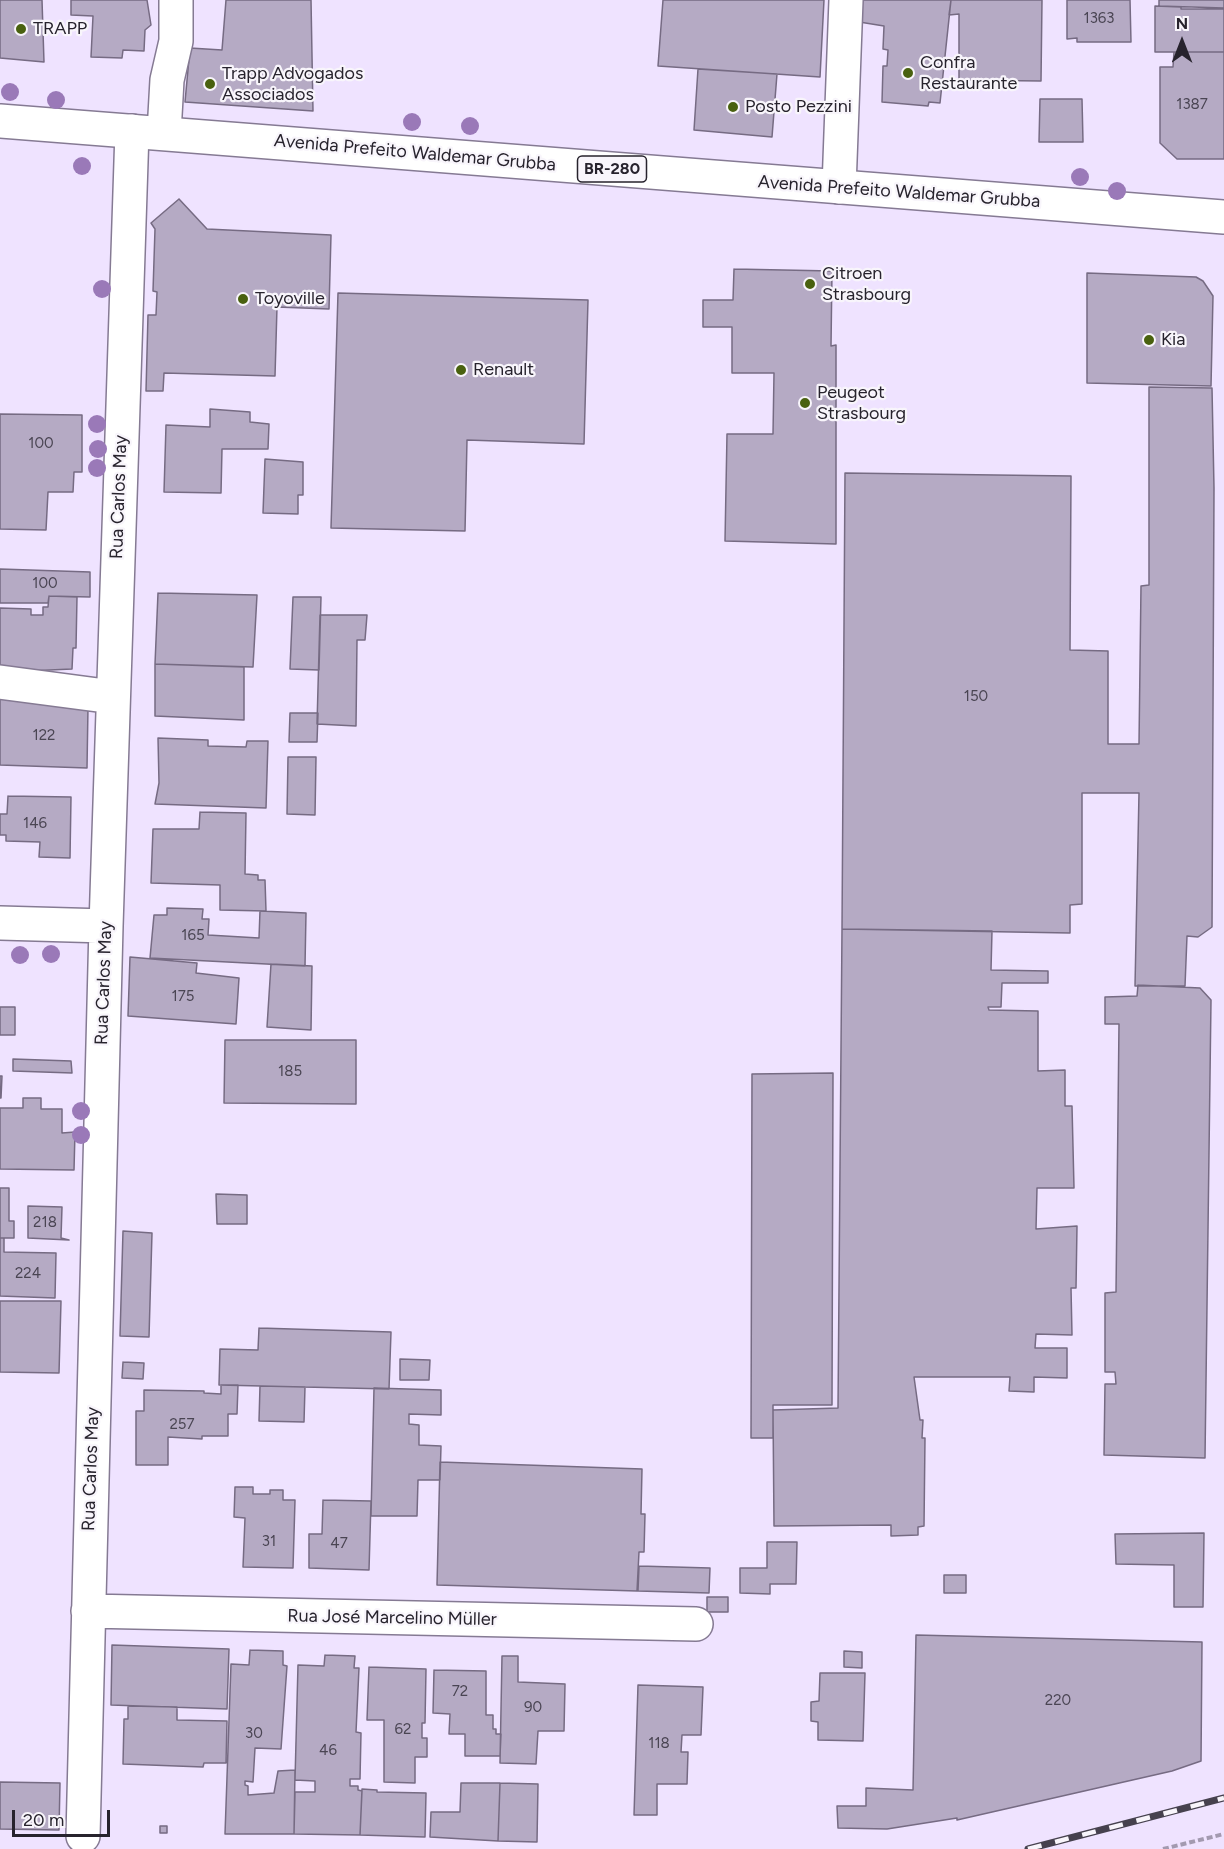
<!DOCTYPE html>
<meta charset="utf-8">
<style>
body{margin:0}
#map{position:relative;width:1224px;height:1849px;overflow:hidden;background:#efe3ff;font-family:Figtree,sans-serif}
canvas{display:block}
.north{position:absolute;left:1152px;top:12px;width:60px;height:60px;-webkit-text-stroke:4px #f8f5fb;paint-order:stroke;rotate:0deg;font-size:16px;font-weight:700;line-height:24px;text-align:center;color:#27232d}
.north::after{content:'';display:block;margin:auto;width:21px;height:27px;background:#27232d;clip-path:polygon(50% 0,100% 100%,50% 72%,0 100%)}
.scale{position:absolute;left:12px;top:1810px;width:98px;height:27px;box-sizing:border-box;border:3px solid #27232d;border-top:0;padding-left:8px;font-size:18px;line-height:21px;white-space:nowrap;color:#27232d;-webkit-text-stroke:4px #f8f5fb;paint-order:stroke}
</style>
<div id="map">
<canvas width="1224" height="1849"></canvas>
<div class="north">N</div>
<div class="scale">20 m</div>
</div>
<script>
const ctx = document.querySelector('canvas').getContext('2d');
ctx.lineJoin = 'round';
function fill(path, color) {
  ctx.fillStyle = color;
  ctx.fill(path, 'evenodd');
}
function shape(rows) {
  const path = new Path2D();
  for (const r of rows) {
    path.moveTo(r[0], r[1]);
    for (let i = 2; i < r.length; i += 2) path.lineTo(r[i], r[i + 1]);
  }
  return path;
}
function strokePath(path, color, width, dash) {
  ctx.strokeStyle = color;
  ctx.lineWidth = width;
  ctx.lineCap = dash ? 'butt' : 'round';
  ctx.setLineDash(dash || []);
  ctx.stroke(path);
}
function label(font, color, halo, rows, align = 'center') {
  ctx.font = font + ' Figtree,sans-serif';
  ctx.lineWidth = 4.5;
  ctx.setLineDash([]);
  ctx.textBaseline = 'middle';
  ctx.strokeStyle = halo;
  ctx.fillStyle = color;
  for (const [text, x, y, turn = 0] of rows) {
    ctx.save();
    ctx.translate(x, y);
    ctx.rotate((+turn || 0) * Math.PI / 180);
    ctx.textAlign = isNaN(turn) ? turn : align;
    if (halo) ctx.strokeText(text, 0, 0);
    ctx.fillText(text, 0, 0);
    ctx.restore();
  }
}
const building = shape([
 [0,0,42,0,44,62,0,58,0,0],
 [71,0,147,0,151,25,145,30,144,51,123,50,122,58,91,57,93,16,71,15,71,0],
 [226,0,311,0,313,111,185,102,190,48,222,50,226,0],
 [663,0,824,0,820,77,658,66,663,0],
 [850,0,951,0,940,103,929,102,928,106,882,102,883,66,887,66,888,50,883,49,884,26,847,20,850,0],
 [951,0,1042,0,1041,81,959,80,959,14,949,15,951,0],
 [1067,0,1130,0,1131,42,1077,42,1077,38,1067,39,1067,0],
 [1159,0,1224,0,1224,8,1159,6,1159,0],
 [1155,6,1181,7,1181,9,1224,9,1224,52,1155,52,1155,6],
 [1174,52,1224,52,1224,159,1177,159,1160,143,1160,67,1173,67,1174,52],
 [698,69,777,74,772,137,694,130,698,69],
 [1040,99,1082,99,1083,142,1039,142,1040,99],
 [179,199,207,229,331,235,329,309,277,307,275,376,164,373,163,391,146,391,148,315,156,315,157,292,153,291,155,229,151,223,179,199],
 [734,269,832,271,831,346,836,345,836,544,725,541,727,434,773,434,774,373,732,373,732,327,703,327,703,300,733,300,734,269],
 [1087,273,1196,277,1203,281,1213,296,1211,386,1087,383,1087,273],
 [338,293,588,300,584,444,467,440,465,531,331,528,338,293],
 [1149,387,1212,388,1214,488,1212,927,1198,937,1187,936,1185,986,1135,986,1139,793,1082,793,1082,904,1070,905,1070,933,842,929,845,473,1071,476,1070,650,1108,651,1108,744,1139,744,1141,586,1149,585,1149,387],
 [210,409,250,412,250,422,269,424,268,449,222,449,221,493,164,492,166,425,210,427,210,409],
 [0,414,82,415,82,472,74,472,73,492,48,492,46,530,0,529,0,414],
 [265,459,303,462,303,495,298,495,298,514,263,513,265,459],
 [0,569,90,572,90,597,49,596,48,603,0,603,0,569],
 [158,593,257,595,253,667,155,664,158,593],
 [49,596,77,597,76,648,73,648,72,669,27,671,27,669,0,668,0,608,31,609,31,615,43,615,43,607,48,607,49,596],
 [293,597,321,597,319,670,290,669,293,597],
 [320,615,367,615,365,640,357,640,356,726,317,724,320,615],
 [155,664,244,667,244,720,155,716,155,664],
 [0,688,88,707,87,768,0,765,0,688],
 [290,713,318,713,317,742,289,742,290,713],
 [158,738,208,740,208,746,246,747,247,741,268,741,266,808,155,804,159,783,158,738],
 [288,757,316,757,315,815,287,814,288,757],
 [8,796,71,797,70,858,39,857,40,842,6,841,6,835,0,835,0,814,7,814,8,796],
 [200,812,246,813,245,874,258,875,258,880,265,880,266,911,220,910,220,885,151,883,153,829,199,829,200,812],
 [167,908,203,909,202,919,209,919,208,935,259,938,260,911,306,913,305,966,150,958,154,915,167,915,167,908],
 [842,929,992,931,991,970,1048,971,1048,983,1002,983,1001,1007,988,1007,989,1010,1038,1011,1038,1071,1065,1070,1065,1106,1072,1106,1074,1188,1037,1188,1036,1229,1077,1226,1076,1288,1071,1288,1072,1335,1036,1334,1035,1348,1067,1348,1067,1378,1034,1377,1034,1392,1009,1391,1010,1377,914,1377,920,1420,923,1420,922,1438,925,1438,924,1526,918,1527,918,1535,891,1536,891,1525,774,1526,773,1410,838,1408,842,929],
 [130,957,197,963,196,973,239,978,236,1024,128,1016,130,957],
 [271,964,312,966,311,1030,267,1027,271,964],
 [1138,985,1200,988,1211,1000,1205,1458,1104,1455,1105,1384,1116,1384,1115,1372,1105,1372,1105,1293,1116,1292,1119,1024,1105,1024,1105,997,1137,996,1138,985],
 [0,1007,15,1007,15,1035,0,1035,0,1007],
 [225,1040,356,1040,356,1104,224,1103,225,1040],
 [13,1059,71,1061,72,1073,13,1071,13,1059],
 [833,1073,832,1405,773,1405,773,1438,751,1438,752,1074,833,1073],
 [0,1076,2,1076,1,1098,0,1098,0,1076],
 [23,1098,41,1098,41,1109,62,1109,62,1133,75,1132,74,1170,0,1169,0,1108,23,1108,23,1098],
 [0,1188,9,1188,9,1221,14,1221,14,1238,0,1238,0,1188],
 [216,1194,247,1195,247,1224,217,1224,216,1194],
 [28,1206,62,1207,61,1238,69,1240,28,1238,28,1206],
 [123,1231,152,1233,149,1337,120,1336,123,1231],
 [0,1238,4,1238,4,1252,56,1253,55,1298,0,1296,0,1238],
 [0,1301,61,1301,59,1373,0,1372,0,1301],
 [259,1328,391,1332,389,1389,219,1385,220,1349,258,1350,259,1328],
 [400,1359,430,1360,429,1380,400,1380,400,1359],
 [123,1362,144,1363,143,1379,122,1378,123,1362],
 [221,1385,238,1385,237,1414,228,1414,228,1436,202,1436,202,1439,168,1437,168,1465,136,1465,136,1411,144,1411,144,1390,204,1391,204,1393,221,1394,221,1385],
 [260,1386,305,1387,304,1422,259,1421,260,1386],
 [374,1388,441,1390,441,1415,409,1414,409,1424,419,1425,419,1445,441,1446,440,1480,418,1480,417,1516,371,1516,374,1388],
 [440,1462,642,1469,641,1514,645,1514,644,1552,639,1552,637,1591,437,1585,440,1462],
 [235,1487,253,1487,253,1494,270,1494,270,1490,283,1490,283,1500,295,1500,293,1568,243,1567,245,1518,234,1517,235,1487],
 [323,1500,371,1501,369,1570,309,1568,309,1534,322,1534,323,1500],
 [1204,1533,1203,1607,1174,1607,1174,1565,1116,1564,1115,1534,1204,1533],
 [767,1542,797,1542,796,1584,770,1584,770,1594,740,1593,740,1568,767,1568,767,1542],
 [639,1566,710,1568,709,1593,638,1591,639,1566],
 [944,1575,966,1575,966,1593,944,1593,944,1575],
 [707,1597,728,1597,728,1612,707,1612,707,1597],
 [916,1635,1202,1642,1201,1761,1172,1771,957,1820,957,1818,887,1829,838,1828,837,1806,866,1806,866,1788,913,1790,916,1635],
 [112,1645,229,1649,227,1709,111,1705,112,1645],
 [250,1650,283,1651,283,1665,287,1666,281,1749,255,1748,253,1782,245,1781,245,1785,248,1786,248,1795,274,1793,278,1771,295,1770,294,1834,225,1834,231,1664,249,1665,250,1650],
 [844,1651,862,1652,862,1668,844,1667,844,1651],
 [325,1655,355,1656,354,1668,359,1668,356,1732,361,1733,360,1779,350,1779,350,1786,358,1786,358,1790,362,1791,360,1835,294,1834,295,1792,315,1792,315,1781,295,1780,298,1665,324,1666,325,1655],
 [502,1656,518,1656,518,1682,565,1684,564,1731,538,1731,536,1764,500,1763,502,1656],
 [369,1667,426,1669,425,1723,422,1723,422,1738,427,1738,427,1757,415,1757,415,1783,384,1782,384,1720,367,1720,369,1667],
 [434,1670,486,1671,486,1715,493,1715,493,1729,496,1729,496,1734,501,1734,500,1756,465,1756,465,1734,449,1734,450,1714,433,1713,434,1670],
 [820,1673,865,1673,863,1741,818,1740,818,1722,811,1721,811,1702,819,1701,820,1673],
 [638,1685,703,1687,701,1735,682,1735,681,1752,688,1752,687,1784,657,1784,657,1815,634,1815,638,1685],
 [128,1706,177,1707,177,1720,227,1721,226,1763,204,1763,203,1767,123,1764,124,1719,128,1719,128,1706],
 [0,1782,60,1783,59,1830,0,1829,0,1782],
 [461,1783,500,1783,498,1841,430,1837,431,1812,460,1812,461,1783],
 [500,1783,538,1784,537,1842,498,1841,500,1783],
 [362,1789,377,1790,377,1792,426,1793,425,1837,360,1835,362,1789],
 [160,1826,167,1826,167,1833,160,1833,160,1826]
]);
fill(building, '#b5aac4');
strokePath(building, '#766b83', 1.5);
const minor = shape([
 [164,133,167,80,176,41,176,0],
 [839,187,846,0],
 [0,682,113,697],
 [0,923,106,926],
 [88,1611,696,1624],
 [83,1836,106,926,132,131]
]);
const highway = shape([
 [0,121,1224,217]
]);
strokePath(minor, '#857a93', 36);
strokePath(highway, '#857a93', 36);
strokePath(shape([
 [1163,1849,1224,1834]
]), '#a39ab0', 4, [6, 3]);
strokePath(minor, '#fff', 33);
strokePath(highway, '#fff', 33);
const rail = shape([
 [1028,1849,1224,1798]
]);
strokePath(rail, '#46414e', 7);
strokePath(rail, '#f8f5fb', 4.5, [14]);
ctx.fillStyle = '#9a79b8';
for (const [x, y] of [
 [10,92],
 [56,100],
 [412,122],
 [470,126],
 [82,166],
 [1080,177],
 [1117,191],
 [102,289],
 [97,424],
 [98,449],
 [97,468],
 [51,954],
 [20,955],
 [81,1111],
 [81,1135]
]) {
  ctx.beginPath();
  ctx.arc(x, y, 9, 0, 2 * Math.PI);
  ctx.fill();
}
for (const [x, y, r, color] of [
 [21,29,6,"#49610f"],
 [908,73,6,"#49610f"],
 [210,84,6,"#49610f"],
 [733,107,6,"#49610f"],
 [810,284,6,"#49610f"],
 [243,299,6,"#49610f"],
 [1149,340,6,"#49610f"],
 [461,370,6,"#49610f"],
 [805,403,6,"#49610f"]
]) {
  const dot = new Path2D();
  dot.arc(x, y, r, 0, 2 * Math.PI);
  ctx.fillStyle = color;
  ctx.fill(dot);
  strokePath(dot, '#f8f5fb', 2);
}
label('15px', '#4a4553', null, [
 ["1363",1099,19],
 ["1387",1192,105],
 ["100",41,444],
 ["100",45,584],
 ["150",976,697],
 ["122",44,736],
 ["146",35,824],
 ["165",193,936],
 ["175",183,997],
 ["185",290,1072],
 ["218",45,1223],
 ["224",28,1274],
 ["257",182,1425],
 ["31",269,1542],
 ["47",339,1544],
 ["72",460,1692],
 ["220",1058,1701],
 ["90",533,1708],
 ["62",403,1730],
 ["30",254,1734],
 ["118",659,1744],
 ["46",328,1751]
]);
for (const [x, y, w] of [
 [612,169,69]
]) {
  const box = new Path2D();
  box.roundRect(x - w / 2, y - 13, w, 26, 4.5);
  ctx.fillStyle = '#f8f5fb';
  ctx.fill(box);
  strokePath(box, '#27232d', 1.5);
}
label('bold 16px', '#27232d', null, [
 ["BR-280",612,169]
]);
label('18px', '#27232d', '#f8f5fb', [
 ["TRAPP",33,29],
 ["Confra",920,63],
 ["Restaurante",920,84],
 ["Trapp Advogados",222,74],
 ["Associados",222,95],
 ["Posto Pezzini",745,107],
 ["Citroen",822,274],
 ["Strasbourg",822,295],
 ["Toyoville",255,299],
 ["Kia",1161,340],
 ["Renault",473,370],
 ["Peugeot",817,393],
 ["Strasbourg",817,414]
], 'left');
label('18px', '#27232d', '#f8f5fb', [
 ["Avenida Prefeito Waldemar Grubba",415,153,5],
 ["Avenida Prefeito Waldemar Grubba",899,192,4],
 ["Rua Carlos May",119,497,-88],
 ["Rua Carlos May",104,983,-88],
 ["Rua Carlos May",91,1469,-88],
 ["Rua José Marcelino Müller",392,1618,1]
]);
</script>
